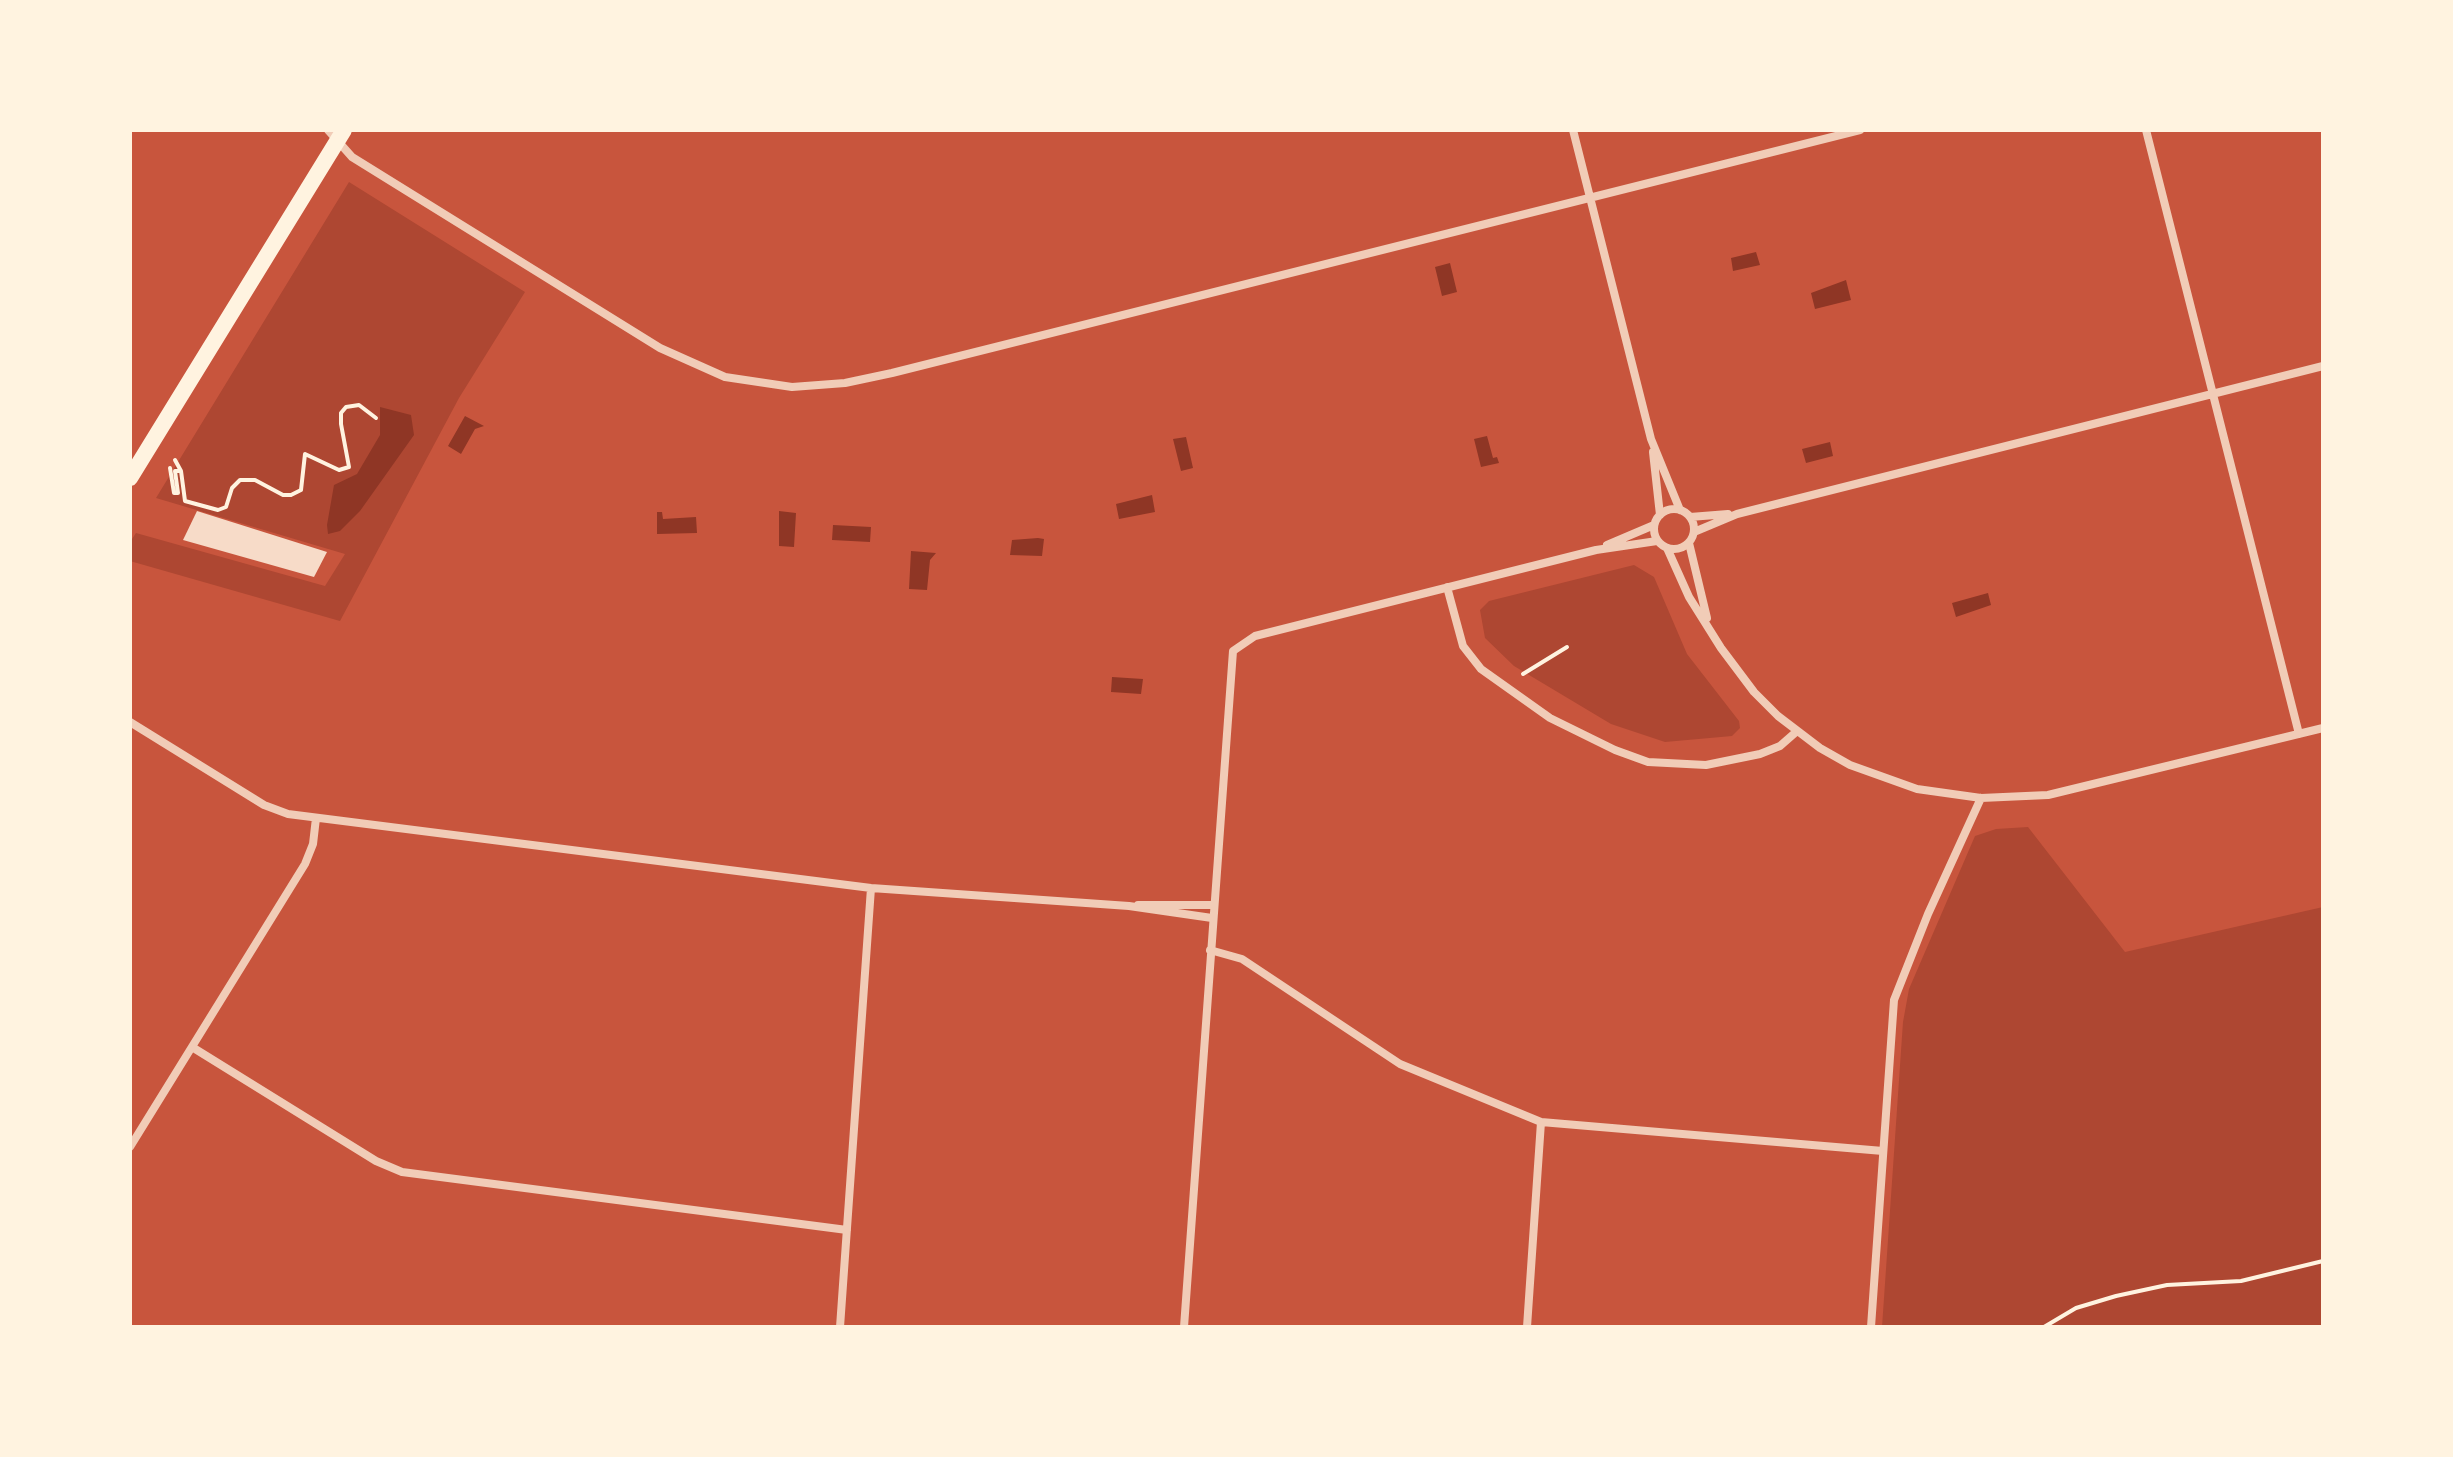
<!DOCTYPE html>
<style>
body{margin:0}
#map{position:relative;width:2453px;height:1457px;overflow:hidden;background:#c8553d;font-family:Roboto,sans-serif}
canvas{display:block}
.frame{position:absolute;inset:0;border:132px solid #fff3e0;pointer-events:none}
</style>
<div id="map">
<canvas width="2453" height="1457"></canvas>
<div class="frame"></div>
</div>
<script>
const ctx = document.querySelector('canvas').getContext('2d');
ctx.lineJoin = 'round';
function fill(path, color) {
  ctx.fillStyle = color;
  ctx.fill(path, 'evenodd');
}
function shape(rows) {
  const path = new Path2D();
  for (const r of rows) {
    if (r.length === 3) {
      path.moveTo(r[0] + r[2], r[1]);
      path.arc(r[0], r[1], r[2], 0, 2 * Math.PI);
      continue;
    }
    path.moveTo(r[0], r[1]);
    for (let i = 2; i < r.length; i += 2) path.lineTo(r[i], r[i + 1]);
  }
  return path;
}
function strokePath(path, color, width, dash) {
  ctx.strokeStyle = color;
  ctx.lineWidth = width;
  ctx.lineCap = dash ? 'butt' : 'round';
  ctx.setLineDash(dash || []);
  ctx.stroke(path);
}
fill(shape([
 [349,182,525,292,459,398,340,621,130,561,130,542,136,533,325,586,345,554,156,498],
 [1634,565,1654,577,1687,654,1739,721,1740,728,1732,736,1665,742,1611,724,1514,666,1485,638,1480,610,1489,601],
 [2028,827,2125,952,2323,907,2323,1327,1882,1327,1903,1022,1909,989,1975,836,1996,829]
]), '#ae4732');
fill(shape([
 [1756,252,1760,265,1733,271,1731,258],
 [1450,263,1457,292,1442,296,1435,267],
 [1846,280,1851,300,1815,309,1811,293],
 [380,407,411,415,414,435,360,511,340,531,328,534,327,525,334,485,357,474,380,435],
 [465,416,484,426,475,429,461,454,448,446],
 [1487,436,1493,458,1497,457,1499,463,1481,467,1474,439],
 [1186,437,1193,468,1181,471,1173,439],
 [1830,442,1833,456,1806,463,1802,449],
 [1152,495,1155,512,1119,519,1116,504],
 [779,511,796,513,794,547,779,546],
 [657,512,662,512,663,519,696,517,697,533,657,534],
 [833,525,871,527,870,542,832,540],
 [1038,538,1044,539,1042,556,1010,555,1012,540],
 [911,551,936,553,930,560,927,590,909,589],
 [1988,593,1991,605,1956,617,1952,603],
 [1112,677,1143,679,1141,694,1111,692]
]), '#8f3625');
fill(shape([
 [197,511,327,552,314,577,183,540]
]), '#f7dbc8');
strokePath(shape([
 [175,460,181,471],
 [170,468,174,493,178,493,175,471,181,471,185,501,218,510,226,507,232,488,240,480,255,480,283,495,291,495,301,490,305,454,339,470,349,467,341,424,341,413,346,407,359,405,376,418],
 [1523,674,1567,647],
 [2044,1327,2076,1308,2116,1296,2167,1285,2241,1281,2323,1261]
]), '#fff3e0', 4);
strokePath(shape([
 [328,130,352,157,660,348,725,377,792,387,845,383,892,373,1860,130],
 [1573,130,1651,439,1680,510],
 [2146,130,2299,734],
 [1653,452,1660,515],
 [1674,529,20],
 [1690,517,1728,514],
 [1694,532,1737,514,2323,366],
 [1689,543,1707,618],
 [1607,545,1654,525],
 [1667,548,1689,597,1721,648,1754,692,1778,716,1820,748,1850,765,1917,789,1981,798,2048,795,2323,728],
 [1447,587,1463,646,1481,669,1550,718,1615,750,1648,762,1706,765,1760,754,1780,746,1796,732],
 [130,722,264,805,288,814,871,888,1129,906,1212,918],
 [1138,905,1213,905],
 [1210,950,1242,959,1400,1064,1541,1122,1883,1151],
 [192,1047,376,1161,402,1172,847,1230],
 [130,1147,305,864,313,844,316,818],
 [840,1327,871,888],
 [1184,1327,1233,651,1255,636,1596,550,1657,541],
 [1527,1327,1541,1122],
 [1871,1327,1894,1000,1928,914,1981,798]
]), '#f1ccb7', 8);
strokePath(shape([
 [130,478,344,130]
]), '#fff3e0', 16);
</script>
